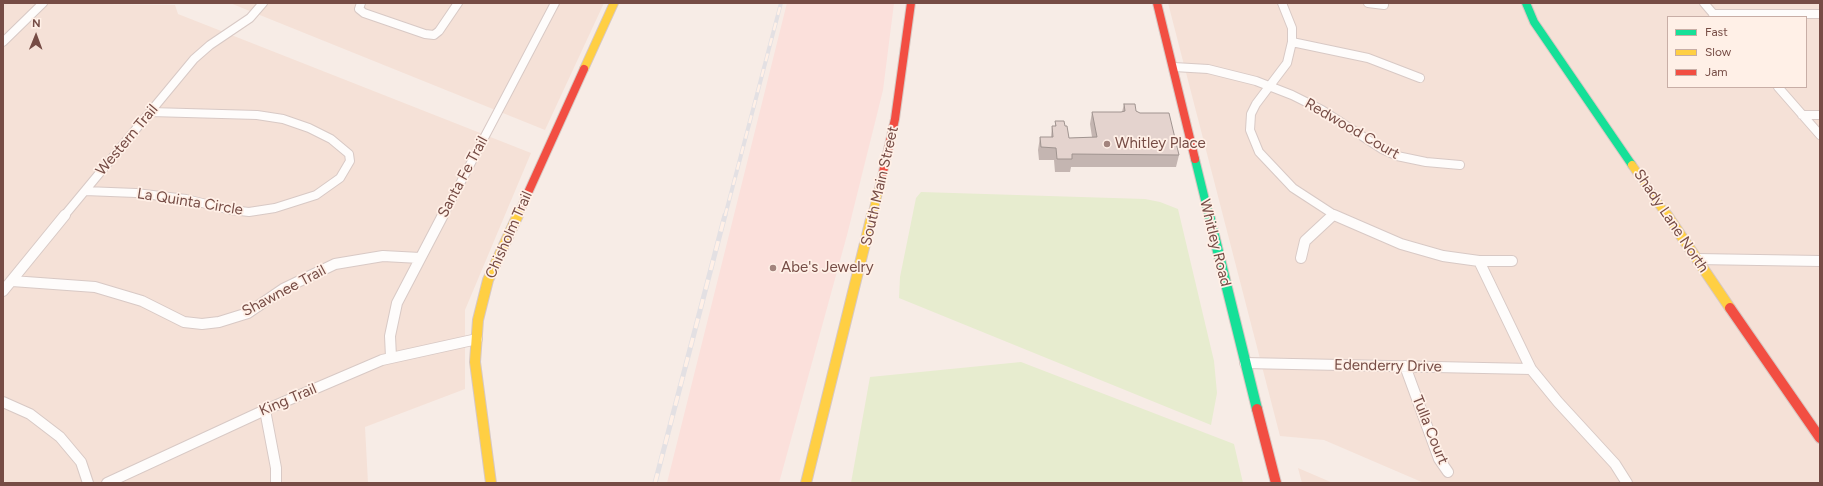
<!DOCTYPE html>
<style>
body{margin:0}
#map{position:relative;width:1823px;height:486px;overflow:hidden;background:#f7ece6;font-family:Figtree,sans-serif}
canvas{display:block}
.frame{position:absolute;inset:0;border:4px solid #764c45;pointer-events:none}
.legend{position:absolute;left:1667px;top:16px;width:140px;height:72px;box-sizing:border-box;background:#fff0e7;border:1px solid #c8aea6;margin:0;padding:5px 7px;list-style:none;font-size:12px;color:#764c45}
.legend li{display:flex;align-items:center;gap:8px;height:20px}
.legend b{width:20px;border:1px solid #c8aea6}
.north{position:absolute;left:16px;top:16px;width:40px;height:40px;-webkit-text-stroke:3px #fff0e7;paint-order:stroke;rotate:1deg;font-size:11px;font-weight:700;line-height:16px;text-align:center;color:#764c45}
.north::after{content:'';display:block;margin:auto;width:14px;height:18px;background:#764c45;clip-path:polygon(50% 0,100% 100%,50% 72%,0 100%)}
</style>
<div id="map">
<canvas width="1823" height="486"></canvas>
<div class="frame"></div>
<ul class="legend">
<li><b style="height:5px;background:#16e098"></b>Fast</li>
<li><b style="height:5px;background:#ffcf43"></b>Slow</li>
<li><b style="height:5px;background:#f24e42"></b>Jam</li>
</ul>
<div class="north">N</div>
</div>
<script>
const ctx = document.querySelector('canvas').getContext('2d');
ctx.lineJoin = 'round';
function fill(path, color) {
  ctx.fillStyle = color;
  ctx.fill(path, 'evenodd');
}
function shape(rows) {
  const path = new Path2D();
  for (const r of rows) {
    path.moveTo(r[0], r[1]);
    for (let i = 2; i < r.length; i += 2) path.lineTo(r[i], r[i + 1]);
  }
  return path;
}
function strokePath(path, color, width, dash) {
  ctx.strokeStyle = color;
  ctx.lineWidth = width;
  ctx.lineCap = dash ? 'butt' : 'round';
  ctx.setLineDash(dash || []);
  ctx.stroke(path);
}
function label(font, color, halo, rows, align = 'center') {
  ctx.font = font + ' Figtree,sans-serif';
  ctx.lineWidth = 3.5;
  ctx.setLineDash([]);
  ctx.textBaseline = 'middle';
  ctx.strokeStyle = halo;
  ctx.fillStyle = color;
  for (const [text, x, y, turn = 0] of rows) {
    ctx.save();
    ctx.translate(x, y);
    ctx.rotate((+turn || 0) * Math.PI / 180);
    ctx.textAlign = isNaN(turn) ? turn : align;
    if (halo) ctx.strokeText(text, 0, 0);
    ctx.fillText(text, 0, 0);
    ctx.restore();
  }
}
fill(shape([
 [3,3,175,5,178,14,531,153,465,310,465,389,365,427,368,483,3,483],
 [230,3,604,3,545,130],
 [1168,3,1820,3,1820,483,1424,483,1324,440,1280,436],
 [1668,17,1806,17,1806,87,1668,87],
 [1298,468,1333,483,1302,483]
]), '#f5e1d7');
fill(shape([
 [787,3,894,3,883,90,847,235,779,483,667,483]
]), '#fbe0db');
fill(shape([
 [921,192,1145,199,1160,202,1178,209,1214,361,1217,393,1211,425,899,298,900,277,916,198],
 [1021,362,1234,444,1243,483,851,483,870,377]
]), '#e7eccf');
const streetFar1 = shape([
 [361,3,359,9,364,13,425,34,434,35,439,31,458,3],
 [1282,3,1292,28,1292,42,1287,63,1256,104,1251,114,1250,130,1259,152,1293,188,1336,216],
 [1368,3,1384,5],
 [1704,3,1716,17],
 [1713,14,1820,14],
 [3,42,43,3],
 [1292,42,1368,58,1420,78],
 [1174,67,1208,69,1256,81,1292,95,1322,110,1382,149,1397,156,1426,162,1460,165],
 [1778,87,1820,135],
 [1802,115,1820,115],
 [85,191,136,193,186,199,231,210,249,212,275,208,316,195,340,178,350,161,349,154,331,139,309,128,283,119,257,115,151,112],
 [64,216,194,59,210,45,250,18,263,3],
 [443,216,555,3],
 [1332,216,1333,215]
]);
const street = shape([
 [1334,215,1401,244,1443,256,1479,261,1512,261],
 [1301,258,1305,241,1333,215],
 [1697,259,1820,261],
 [1479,261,1531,369,1558,402,1615,464,1627,483],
 [12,281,95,287,142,301,184,322,202,324,219,322,248,313,283,289,335,264,383,256,420,258],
 [3,291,65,215],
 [391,357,390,336,397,303,443,215],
 [1245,363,1531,369],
 [1405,366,1439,459,1448,472],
 [3,402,30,414,60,437,81,462,88,483],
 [265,410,276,468,276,483],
 [107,483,265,410,382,360,477,339]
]);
const fastFar1 = shape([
 [1526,3,1534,22,1632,165],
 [1195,159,1209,216]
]);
const fast = shape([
 [1209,215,1257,409]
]);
const slowFar1 = shape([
 [584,69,614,3],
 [1632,165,1667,216],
 [517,216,522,206],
 [872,216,881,181]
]);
const slow = shape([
 [1667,215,1730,308],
 [491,483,475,362,478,320,488,280,518,215],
 [806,483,872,215]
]);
const jamFar1 = shape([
 [1157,3,1195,159],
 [881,181,895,119,911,3],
 [522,206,584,69]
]);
const jam = shape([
 [1730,308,1820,438],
 [1257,409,1276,483]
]);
strokePath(streetFar1, '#d8c9c5', 10);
strokePath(street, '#d8c9c5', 12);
strokePath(fastFar1, '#d7c8c3', 10);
strokePath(fast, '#d7c8c3', 12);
strokePath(slowFar1, '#d7c8c3', 10);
strokePath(slow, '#d7c8c3', 12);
strokePath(jamFar1, '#d7c8c3', 10);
strokePath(jam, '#d7c8c3', 12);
strokePath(streetFar1, '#fefcfb', 8);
strokePath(street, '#fefcfb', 10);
strokePath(fastFar1, '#16e098', 8);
strokePath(fast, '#16e098', 10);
strokePath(slowFar1, '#ffcf43', 8);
strokePath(slow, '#ffcf43', 10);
strokePath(jamFar1, '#f24e42', 8);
strokePath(jam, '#f24e42', 10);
const railFar1 = shape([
 [725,216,781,3]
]);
const rail = shape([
 [655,483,725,215]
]);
strokePath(railFar1, '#e3e0e3', 4);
strokePath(rail, '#e3e0e3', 5);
strokePath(railFar1, '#fff0e7', 2.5, [8]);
strokePath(rail, '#fff0e7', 3.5, [10]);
fill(shape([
 [1124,104,1136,111,1179,155,1176,167,1071,167,1070,172,1055,172,1054,160,1039,160,1038,150,1040,137,1051,137,1052,126,1055,126,1055,121,1065,126,1069,138,1092,137,1090,124,1092,112,1122,112]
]), '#c4b5b1');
const building = shape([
 [1124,104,1135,104,1136,111,1140,113,1169,113,1179,155,1072,154,1072,159,1057,159,1056,148,1041,147,1040,137,1053,137,1052,126,1056,126,1055,121,1064,121,1065,126,1067,126,1069,138,1097,137,1092,112,1121,112,1125,111,1124,104]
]);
fill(building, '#e4d3ce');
strokePath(building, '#a09490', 1);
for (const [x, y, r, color] of [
 [1107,144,4,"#a3847d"],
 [773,268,4,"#a3847d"]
]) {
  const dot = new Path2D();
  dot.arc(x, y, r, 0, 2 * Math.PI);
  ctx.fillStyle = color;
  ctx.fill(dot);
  strokePath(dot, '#fff0e7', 1.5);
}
label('15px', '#764c45', '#fff0e7', [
 ["Redwood Court",1352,129,30],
 ["Western Trail",127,140,-50],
 ["Santa Fe Trail",463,177,-62],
 ["South Main Street",880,186,-77],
 ["La Quinta Circle",190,202,9],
 ["Shady Lane North",1671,221,56],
 ["Chisholm Trail",509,235,-66],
 ["Whitley Road",1215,243,76],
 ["Shawnee Trail",284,291,-28],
 ["Edenderry Drive",1388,366,1],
 ["King Trail",288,400,-23],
 ["Tulla Court",1430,430,68]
]);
label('15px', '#764c45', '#fff0e7', [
 ["Whitley Place",1115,144],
 ["Abe's Jewelry",781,268]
], 'left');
</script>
